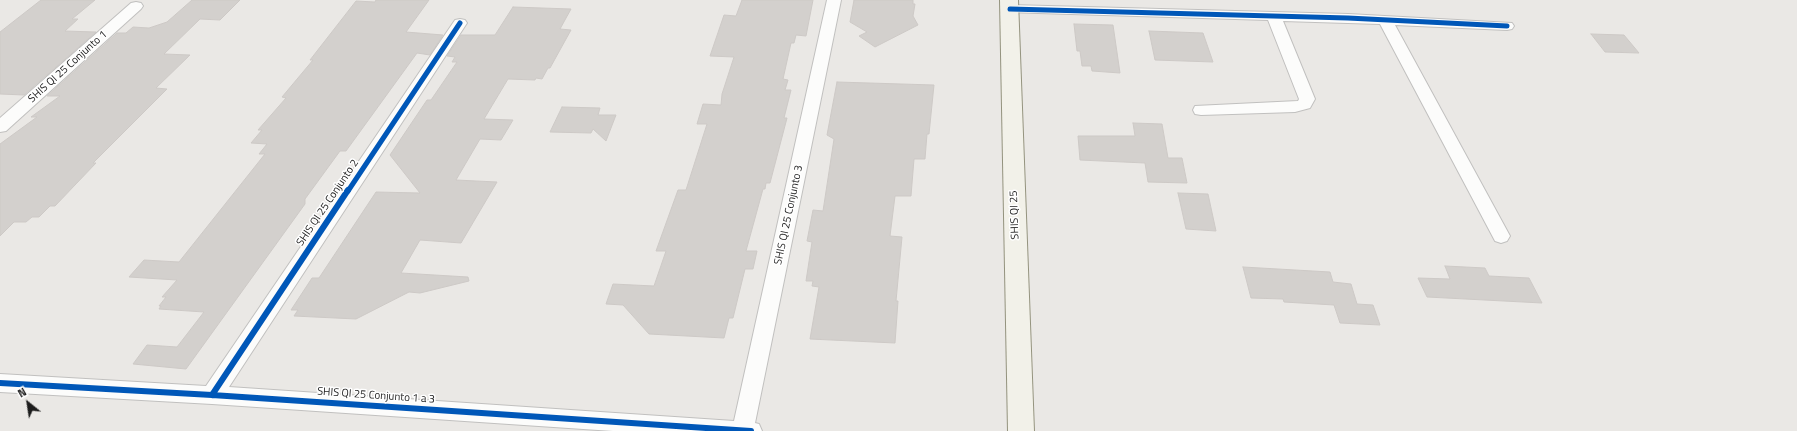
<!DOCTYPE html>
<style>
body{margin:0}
#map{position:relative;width:1797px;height:431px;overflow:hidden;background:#eae8e5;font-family:"Titillium Web",sans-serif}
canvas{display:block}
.north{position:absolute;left:8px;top:383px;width:40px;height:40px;-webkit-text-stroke:3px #fff;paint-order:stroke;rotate:330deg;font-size:11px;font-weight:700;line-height:16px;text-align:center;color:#1c1c1c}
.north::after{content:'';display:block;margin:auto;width:14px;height:18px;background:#1c1c1c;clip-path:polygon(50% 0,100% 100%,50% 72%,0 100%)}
</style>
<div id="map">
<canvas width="1797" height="431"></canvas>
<div class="north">N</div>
</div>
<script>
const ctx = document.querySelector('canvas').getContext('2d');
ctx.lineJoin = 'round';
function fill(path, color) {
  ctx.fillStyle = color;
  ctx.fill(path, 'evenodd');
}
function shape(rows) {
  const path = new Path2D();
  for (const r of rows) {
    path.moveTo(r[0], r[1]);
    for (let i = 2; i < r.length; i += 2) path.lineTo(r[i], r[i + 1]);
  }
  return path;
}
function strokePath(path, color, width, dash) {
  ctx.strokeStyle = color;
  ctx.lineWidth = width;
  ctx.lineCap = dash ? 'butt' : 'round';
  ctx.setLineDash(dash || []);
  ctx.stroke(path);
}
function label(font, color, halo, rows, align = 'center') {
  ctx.font = font + ' "Titillium Web",sans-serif';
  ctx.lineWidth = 3;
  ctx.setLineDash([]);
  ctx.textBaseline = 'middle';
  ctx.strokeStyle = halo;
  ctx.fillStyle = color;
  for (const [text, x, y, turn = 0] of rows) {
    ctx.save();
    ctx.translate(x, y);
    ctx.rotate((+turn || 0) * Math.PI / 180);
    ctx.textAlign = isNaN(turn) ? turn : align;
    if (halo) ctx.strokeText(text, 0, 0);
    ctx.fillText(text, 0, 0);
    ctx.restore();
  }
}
const building = shape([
 [41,0,95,0,72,19,78,19,65,31,96,32,24,95,0,94,0,32,41,0],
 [192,0,240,0,220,20,200,19,164,54,190,55,156,88,167,89,93,163,96,163,55,206,50,206,39,217,32,217,26,222,14,222,0,236,0,144,37,117,31,117,60,96,47,96,117,33,126,33,133,27,149,28,167,22,192,0],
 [376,0,429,0,406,32,443,35,430,55,417,53,346,151,340,151,305,199,305,204,186,369,133,364,147,345,177,347,204,312,159,309,161,306,159,306,166,297,162,297,177,280,129,277,144,260,179,262,265,154,259,154,267,144,251,143,262,130,258,130,286,98,282,97,313,60,310,60,356,1,375,2,376,0],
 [742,0,813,0,806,36,796,35,794,43,791,43,783,79,788,80,785,90,791,90,784,118,787,118,770,183,766,183,765,189,763,189,746,251,757,251,753,269,745,269,733,318,729,318,724,338,649,334,623,305,606,304,613,284,654,286,666,251,656,251,678,190,686,190,707,124,697,124,703,104,721,105,722,94,734,57,710,56,724,15,736,16,742,0],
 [854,0,913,0,913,4,915,4,913,16,918,25,875,47,859,36,867,32,850,22,854,0],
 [513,7,571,9,560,29,571,30,550,68,548,68,542,79,536,78,535,80,508,79,484,119,513,120,501,140,480,139,456,180,497,182,461,243,420,240,401,273,468,277,469,281,420,293,409,292,356,319,294,316,298,310,291,310,312,278,319,278,376,192,420,193,390,155,427,100,431,100,457,62,452,62,455,57,447,56,461,35,495,35,513,7],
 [1074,24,1113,25,1120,73,1092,71,1091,66,1082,66,1080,51,1077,51,1074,24],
 [1149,31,1203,33,1213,62,1155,60,1149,31],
 [1591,34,1624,35,1639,53,1605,52,1591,34],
 [837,82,934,85,929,134,927,134,925,159,914,159,911,196,895,196,890,236,902,237,896,301,898,301,895,343,810,339,819,287,812,286,813,281,806,281,812,242,807,241,813,210,823,211,834,139,827,135,837,82],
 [562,107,600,108,598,115,616,115,606,141,593,129,591,133,550,132,562,107],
 [1133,123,1162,124,1168,158,1182,158,1187,183,1148,182,1145,163,1080,160,1078,136,1135,136,1133,123],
 [1178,193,1208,194,1216,231,1186,229,1178,193],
 [1445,266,1485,268,1489,276,1529,278,1542,303,1427,297,1418,278,1450,279,1445,266],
 [1243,267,1330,272,1333,282,1351,284,1357,304,1373,305,1380,325,1340,323,1334,305,1284,302,1283,299,1251,298,1243,267]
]);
fill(building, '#d3d0cd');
strokePath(building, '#cdc9c6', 1);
const street = shape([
 [827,0,841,0,755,423,759,424,762,431,613,431,212,404,0,392,0,374,206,386,455,20,460,19,465,20,467,23,229,387,734,421,827,0],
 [136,2,141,3,143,6,141,9,6,131,0,132,0,118,131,3,136,2],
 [1010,5,1348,14,1512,23,1514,26,1512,29,1507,30,1395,25,1510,236,1507,241,1501,243,1495,241,1380,24,1283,21,1315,99,1310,108,1295,112,1201,115,1195,114,1193,110,1195,106,1298,101,1299,99,1268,20,1005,12,1003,9,1005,6,1010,5]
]);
const secondary = shape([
 [1000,0,1018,0,1034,431,1008,431,1000,0]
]);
strokePath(street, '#c1c0bf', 2);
strokePath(secondary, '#94937e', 2);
fill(street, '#fcfcfb');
fill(secondary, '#f2f1e9');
strokePath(shape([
 [1010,9,1348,18,1507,26],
 [348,191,460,23]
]), '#0057b8', 5);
strokePath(shape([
 [0,383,212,395,751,431],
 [212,395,348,190]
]), '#0057b8', 6);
label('11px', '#1c1c1c', '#fff', [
 ["SHIS QI 25 Conjunto 1",68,67,-42],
 ["SHIS QI 25 Conjunto 2",328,203,-56],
 ["SHIS QI 25 Conjunto 3",789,215,-78],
 ["SHIS QI 25",1015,215,-92],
 ["SHIS QI 25 Conjunto 1 a 3",376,396,4]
]);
</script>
